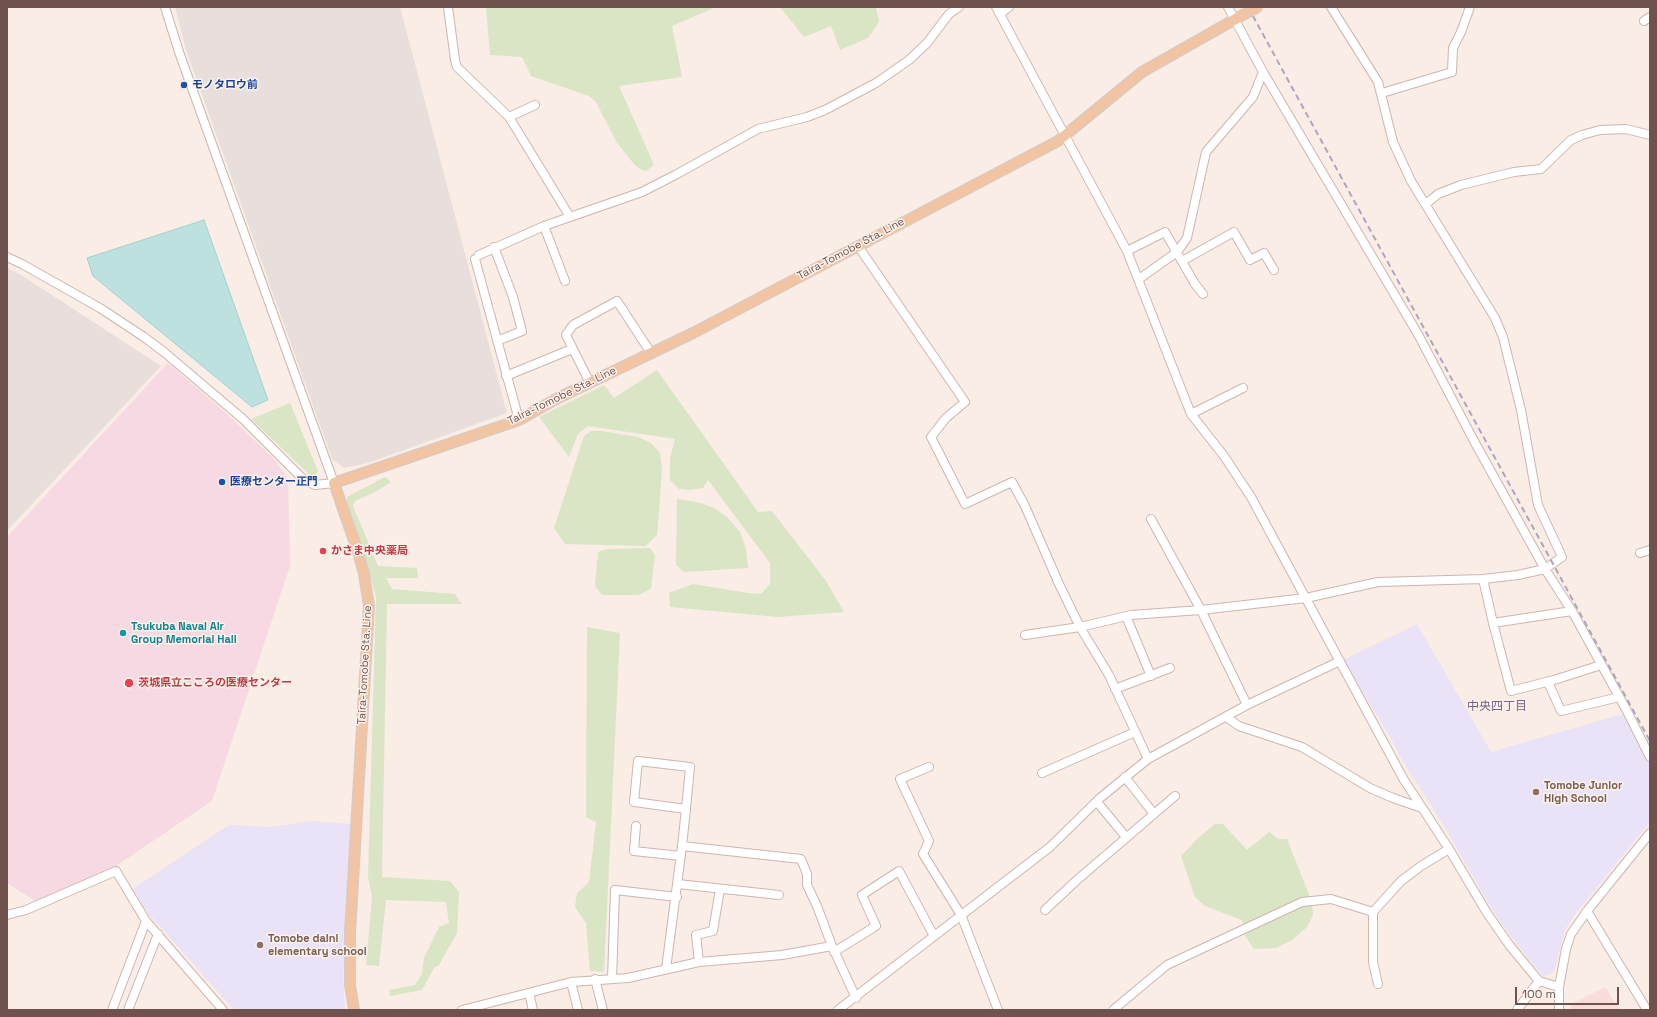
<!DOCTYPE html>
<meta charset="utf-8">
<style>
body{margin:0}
#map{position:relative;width:1657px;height:1017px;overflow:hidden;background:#f9ede5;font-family:"Space Grotesk",sans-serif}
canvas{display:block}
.frame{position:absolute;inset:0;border:8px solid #6f524d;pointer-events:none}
.scale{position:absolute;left:1515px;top:987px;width:104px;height:18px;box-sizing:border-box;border:2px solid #6f524d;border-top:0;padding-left:5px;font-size:12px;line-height:14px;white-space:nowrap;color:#6f524d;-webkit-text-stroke:3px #fdf2eb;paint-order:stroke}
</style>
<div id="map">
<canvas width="1657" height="1017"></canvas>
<div class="frame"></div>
<div class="scale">100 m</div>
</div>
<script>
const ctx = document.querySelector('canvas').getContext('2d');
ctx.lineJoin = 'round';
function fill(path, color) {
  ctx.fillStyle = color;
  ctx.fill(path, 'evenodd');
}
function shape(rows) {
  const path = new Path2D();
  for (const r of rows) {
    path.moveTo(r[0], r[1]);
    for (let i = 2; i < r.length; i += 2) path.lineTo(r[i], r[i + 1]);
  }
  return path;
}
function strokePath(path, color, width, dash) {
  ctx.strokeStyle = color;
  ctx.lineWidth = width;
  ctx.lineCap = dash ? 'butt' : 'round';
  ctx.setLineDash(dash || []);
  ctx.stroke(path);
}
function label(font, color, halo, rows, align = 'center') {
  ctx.font = font + ' "Space Grotesk","Noto Sans JP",sans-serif';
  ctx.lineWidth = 3;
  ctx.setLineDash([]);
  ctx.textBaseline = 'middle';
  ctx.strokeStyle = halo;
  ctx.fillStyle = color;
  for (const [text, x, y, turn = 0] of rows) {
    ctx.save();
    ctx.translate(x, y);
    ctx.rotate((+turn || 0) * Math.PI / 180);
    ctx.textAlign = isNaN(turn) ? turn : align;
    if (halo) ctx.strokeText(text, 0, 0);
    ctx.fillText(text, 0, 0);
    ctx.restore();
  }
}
fill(shape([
 [1605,987,1620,1010,1571,1010,1571,1004]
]), '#f9ddda');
fill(shape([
 [175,7,400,7,507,413,368,463,344,468,332,459,186,50],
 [7,268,21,275,161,366,7,531]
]), '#e8dfdc');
fill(shape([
 [1417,624,1491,752,1623,714,1650,762,1650,822,1576,913,1565,930,1554,972,1543,976,1514,941,1489,905,1441,821,1403,762,1390,737,1343,660],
 [312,821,352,824,343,976,345,1010,234,1010,148,913,133,889,229,825,270,827]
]), '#eae2f6');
fill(shape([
 [168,363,227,414,274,459,288,479,290,566,212,801,104,874,38,903,7,883,7,537]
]), '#f6d9e3');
fill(shape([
 [486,7,716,7,672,26,682,77,619,86,654,165,646,171,640,169,634,164,617,143,596,102,589,96,531,76,522,57,490,55],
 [780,7,876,7,879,22,868,38,840,50,831,26,804,37],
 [657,370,758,512,772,511,826,581,844,612,778,617,670,607,669,593,693,584,748,593,761,594,770,584,770,563,708,480,703,488,690,490,679,489,670,480,670,458,675,439,588,426,578,434,569,457,539,417,604,385,614,398],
 [290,403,318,471,313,478,251,419],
 [591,431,602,431,638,437,651,443,660,453,662,469,657,535,646,546,565,544,554,528,584,436],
 [385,477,391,482,377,491,355,501,353,506,378,566,417,568,418,578,386,578,392,589,455,594,462,604,387,604,382,877,450,881,459,892,457,933,439,965,434,968,422,990,390,996,389,990,415,985,422,974,424,958,439,927,449,923,446,902,386,900,379,966,366,965,372,897,368,877,376,597,361,544,347,502,347,497],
 [677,499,701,503,714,508,726,516,740,532,746,549,748,568,684,572,676,565],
 [650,548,655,555,651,589,639,595,602,595,595,586,598,552,607,549],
 [587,627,620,633,604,972,590,971,586,923,575,907,577,893,589,882,596,822,586,817],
 [1215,824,1223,824,1247,850,1269,832,1278,839,1287,839,1312,902,1313,915,1307,927,1292,940,1276,948,1254,949,1245,936,1242,920,1205,906,1195,897,1181,856,1198,838]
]), '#d9e5c5');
const water = shape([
 [204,220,268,400,252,407,93,276,87,258,204,220]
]);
fill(water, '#bce1de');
strokePath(water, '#a3d1cf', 1);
const minor = shape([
 [448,7,455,60,457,67,509,117,570,217],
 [996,7,1127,251,1191,414,1224,456,1251,497,1404,780,1449,849,1487,913,1510,946,1539,981,1559,987],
 [1228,7,1263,72,1419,336,1474,441,1545,569,1572,611,1627,711,1650,757],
 [1000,14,1009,7],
 [1644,21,1650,17],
 [1382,93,1452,72,1453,48,1461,32,1470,7],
 [509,117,535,105],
 [1426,204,1438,194,1461,185,1514,172,1541,169,1571,140,1582,135,1600,130,1626,129,1650,135],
 [544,226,565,281],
 [858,246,965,402,946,418,931,437,965,504,1012,482,1025,506,1059,584,1080,627,1109,675,1148,759],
 [494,247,513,297,522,331,497,341],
 [1127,251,1165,232,1195,284,1203,294],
 [479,255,544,226,642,192,677,174,758,129,807,117,825,110,876,83,909,60,927,43,949,14,959,7],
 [7,257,22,264,100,308,144,337,164,352,243,419,301,477,308,482,315,485,334,483,179,52,165,7],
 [475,259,519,420],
 [1182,261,1234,232,1250,260,1264,253,1274,270],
 [1139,279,1177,252,1187,238,1206,152,1253,97,1263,72],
 [506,376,572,349],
 [590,383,566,335,573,325,617,301,651,353],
 [1191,414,1243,388],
 [1151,519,1201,610,1247,705],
 [1640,553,1650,550],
 [1483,579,1493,623,1572,611],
 [1126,616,1151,676],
 [1493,623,1511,691,1554,680,1601,665],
 [1025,635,1080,627,1131,615,1201,610,1306,598,1378,582,1483,579,1518,575,1545,569,1562,557,1538,505,1521,410,1503,337,1495,318,1411,181,1393,142,1378,82,1331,7],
 [1548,682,1561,711,1619,697],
 [1115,689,1170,668],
 [1226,717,1239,726,1302,747,1370,788,1393,798,1422,808],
 [929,767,900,779,929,841,923,854,961,915,998,1010],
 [1042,773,1135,732],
 [1125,777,1154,814],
 [1097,802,1126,837],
 [636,826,634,851,681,856],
 [682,846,686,809,690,767,638,761,634,802,686,809],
 [678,884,779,895],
 [1045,910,1077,880,1175,796],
 [1587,911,1647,1010],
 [1373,912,1373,962,1378,984],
 [7,915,26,910,116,871,146,921,223,1010],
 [834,952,876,926,862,895,899,871,934,936],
 [699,962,696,935,713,931,720,889],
 [666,969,682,846,801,859,807,874,807,885,817,906,832,946],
 [595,979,603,1010],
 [612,979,615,890,677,897],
 [571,982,578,1010],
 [529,993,533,1010],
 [112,1010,146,921],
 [128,1010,158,934],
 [462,1010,571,982,628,978,699,962,782,955,832,946,856,998],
 [838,1010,1050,847,1100,798,1148,759,1247,705,1340,661],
 [1113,1010,1167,965,1302,902,1331,899,1373,912,1401,881,1421,866,1449,849],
 [1517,1010,1539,981],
 [1559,1010,1559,987,1566,949,1571,934,1587,911,1650,833]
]);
const major = shape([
 [354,1010,350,985,350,933,369,606,364,574,358,552,334,483,519,420,558,398,693,333,1058,141,1142,72,1239,17]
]);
strokePath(minor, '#ccb6b0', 10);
strokePath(major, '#d4cbca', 12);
strokePath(minor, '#fff', 8);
strokePath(major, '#f1c4a4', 10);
strokePath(shape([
 [1248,7,1650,741]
]), '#aea5c1', 2, [6, 4]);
const majorBridge = shape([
 [1239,17,1258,7]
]);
strokePath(majorBridge, '#d4cbca', 12, []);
strokePath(majorBridge, '#f1c4a4', 10);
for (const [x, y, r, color] of [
 [184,85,4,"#1a4fb4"],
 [222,482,4,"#1a4fb4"],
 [323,551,4,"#e0444e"],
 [123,633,4,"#0f9aa8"],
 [129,683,5,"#e0444e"],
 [1536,792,4,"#8d6e63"],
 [260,945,4,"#8d6e63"]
]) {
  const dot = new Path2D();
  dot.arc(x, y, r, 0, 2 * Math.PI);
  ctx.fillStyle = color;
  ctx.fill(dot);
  strokePath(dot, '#fdf2eb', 1.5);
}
label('bold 11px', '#164399', '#fdf2eb', [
 ["モノタロウ前",192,85],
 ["医療センター正門",230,482]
], 'left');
label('11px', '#6f524d', '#fdf2eb', [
 ["Taira-Tomobe Sta. Line",851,249,-28],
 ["Taira-Tomobe Sta. Line",562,396,-26],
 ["Taira-Tomobe Sta. Line",365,665,-87]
]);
label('bold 11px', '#be3a42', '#fdf2eb', [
 ["かさま中央薬局",331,551],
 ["茨城県立こころの医療センター",138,683]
], 'left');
label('bold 11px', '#0d838f', '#fdf2eb', [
 ["Tsukuba Naval Air",131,627],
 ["Group Memorial Hall",131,640]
], 'left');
label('bold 11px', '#785e54', '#fdf2eb', [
 ["Tomobe Junior",1544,786],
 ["High School",1544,799],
 ["Tomobe daini",268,939],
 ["elementary school",268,952]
], 'left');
label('12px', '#77658c', '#fdf2eb', [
 ["中央四丁目",1497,707]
]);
</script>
